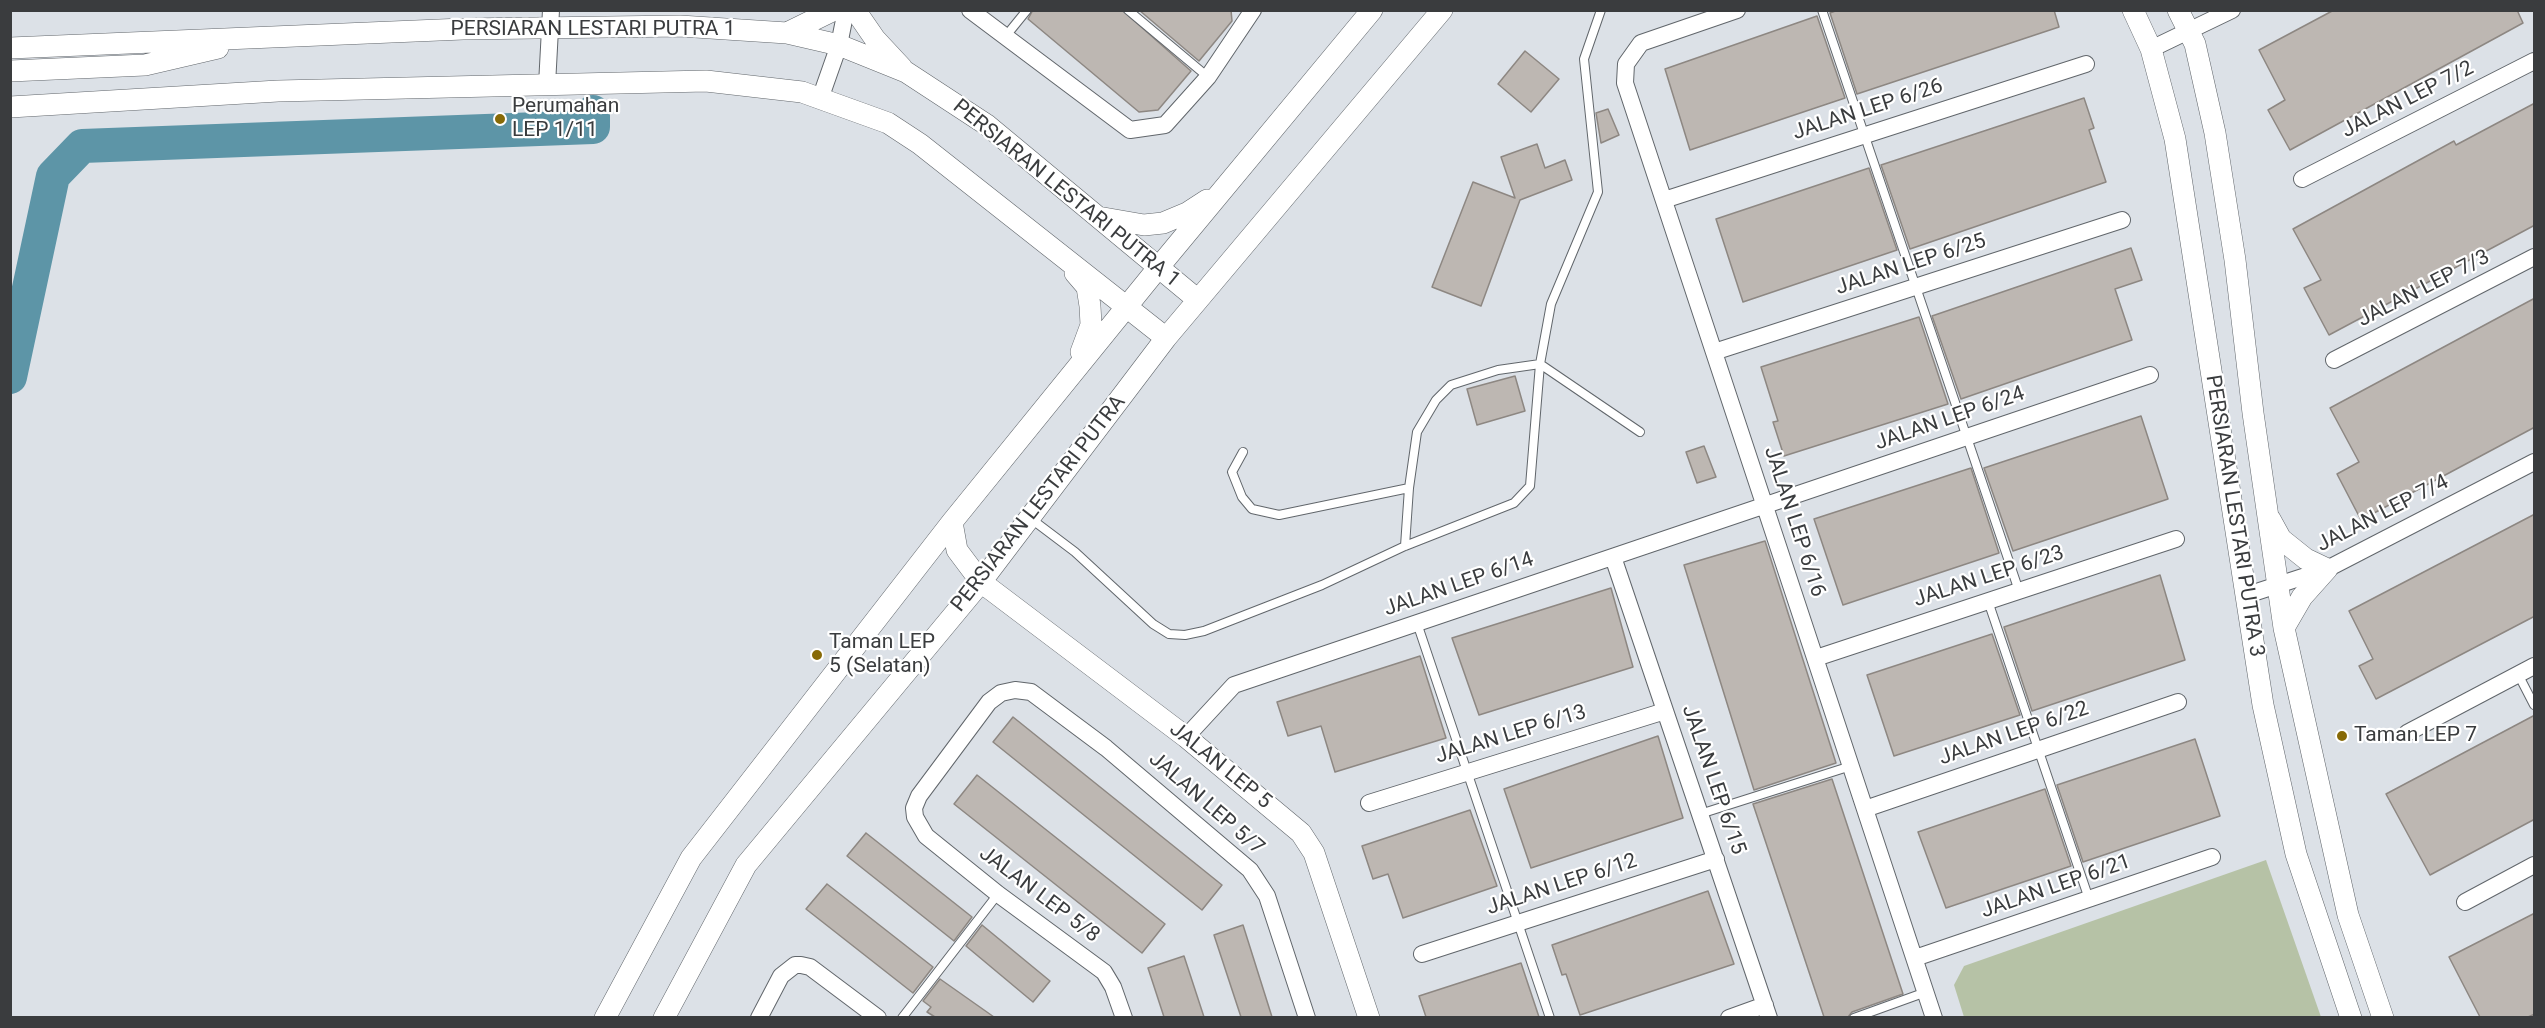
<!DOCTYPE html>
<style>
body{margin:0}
#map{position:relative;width:2545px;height:1028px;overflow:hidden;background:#dce1e7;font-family:Roboto,sans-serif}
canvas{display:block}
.frame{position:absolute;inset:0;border:12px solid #3a3c3e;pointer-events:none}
</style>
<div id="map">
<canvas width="2545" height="1028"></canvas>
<div class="frame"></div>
</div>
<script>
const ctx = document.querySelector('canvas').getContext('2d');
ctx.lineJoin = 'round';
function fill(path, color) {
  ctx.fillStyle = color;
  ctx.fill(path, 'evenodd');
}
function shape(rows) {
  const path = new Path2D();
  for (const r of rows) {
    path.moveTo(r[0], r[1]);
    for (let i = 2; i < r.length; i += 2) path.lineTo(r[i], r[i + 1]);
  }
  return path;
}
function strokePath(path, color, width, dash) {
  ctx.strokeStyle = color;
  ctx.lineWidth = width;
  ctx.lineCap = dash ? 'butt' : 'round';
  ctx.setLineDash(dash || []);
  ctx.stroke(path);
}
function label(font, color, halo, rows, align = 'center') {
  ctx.font = font + ' Roboto,sans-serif';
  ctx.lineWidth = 4.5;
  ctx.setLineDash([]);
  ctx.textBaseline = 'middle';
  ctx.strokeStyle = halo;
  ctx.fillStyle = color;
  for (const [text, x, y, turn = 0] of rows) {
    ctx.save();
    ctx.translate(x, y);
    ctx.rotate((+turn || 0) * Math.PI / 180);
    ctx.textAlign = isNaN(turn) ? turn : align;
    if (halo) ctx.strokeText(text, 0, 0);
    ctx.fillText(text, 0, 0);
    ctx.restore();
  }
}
fill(shape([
 [2266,860,2321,1017,1964,1017,1954,985,1964,966]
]), '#b6c2a6');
strokePath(shape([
 [10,377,53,176,82,146,593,127,593,112]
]), '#5d95a7', 34);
const building = shape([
 [1033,10,1122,10,1191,71,1158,110,1139,112,1028,19,1033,10],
 [1139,10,1231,10,1232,21,1199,61,1139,10],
 [1838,10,2054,10,2059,27,1857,94,1830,13,1838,10],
 [2334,10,2517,10,2523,23,2290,150,2268,110,2285,100,2259,50,2334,10],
 [1817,16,1845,98,1690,150,1665,69,1817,16],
 [1525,51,1559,79,1531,112,1498,84,1525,51],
 [2084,98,2094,128,2089,130,2106,182,1910,249,1881,165,2084,98],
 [2535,103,2535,225,2329,335,2304,288,2321,280,2293,229,2454,141,2456,145,2535,103],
 [1608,109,1619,135,1601,143,1596,113,1608,109],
 [1537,144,1545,168,1565,160,1572,180,1520,200,1481,306,1432,287,1473,182,1515,198,1501,157,1537,144],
 [1869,168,1897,250,1743,302,1716,219,1869,168],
 [2131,248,2142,280,2115,289,2132,340,1961,399,1932,316,2131,248],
 [2535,298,2535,427,2361,520,2337,474,2359,462,2330,408,2535,298],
 [1919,317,1948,404,1784,456,1773,422,1778,421,1761,367,1919,317],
 [1515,376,1525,411,1477,425,1467,389,1515,376],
 [2141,416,2168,499,2013,551,1984,468,2141,416],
 [1704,446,1716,477,1697,483,1686,452,1704,446],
 [1971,468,1999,553,1843,605,1814,519,1971,468],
 [2535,514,2535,616,2376,699,2359,666,2373,659,2349,611,2535,514],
 [1765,541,1836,763,1754,790,1684,565,1765,541],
 [2160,575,2185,660,2032,711,2004,627,2160,575],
 [1611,588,1633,667,1479,715,1452,638,1611,588],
 [1992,634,2020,715,1894,756,1867,675,1992,634],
 [1420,656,1446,738,1335,772,1321,726,1288,736,1277,702,1420,656],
 [2535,715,2535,819,2430,875,2386,794,2535,715],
 [1013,717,1222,885,1202,910,993,742,1013,717],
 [1658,736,1683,818,1531,868,1504,789,1658,736],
 [2195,739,2220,816,2083,862,2057,785,2195,739],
 [977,775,1165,924,1142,953,954,804,977,775],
 [1832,779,1903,994,1852,1012,1848,1017,1824,1017,1753,804,1832,779],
 [2045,789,2071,866,1946,908,1918,832,2045,789],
 [1470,810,1497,886,1403,918,1388,874,1373,879,1362,846,1470,810],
 [866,833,972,917,954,941,847,856,866,833],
 [827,884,933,967,913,993,806,909,827,884],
 [1708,891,1734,964,1580,1015,1566,974,1562,975,1552,945,1708,891],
 [2535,913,2535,1014,2528,1017,2480,1017,2449,957,2535,913],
 [982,925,1050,981,1033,1002,966,946,982,925],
 [1243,925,1272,1017,1241,1017,1214,935,1243,925],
 [1184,956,1204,1017,1164,1017,1148,968,1184,956],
 [1521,963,1539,1017,1426,1017,1419,996,1521,963],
 [940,979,994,1017,935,1017,927,1012,931,1007,923,1001,940,979]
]);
fill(building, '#bdb7b2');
strokePath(building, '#8d8782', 1.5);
const service = shape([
 [1128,10,1208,77],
 [1822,10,2019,591],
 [1005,37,1027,10],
 [1243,452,1232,472,1242,497,1252,509,1279,515,1409,488],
 [1030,518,1075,552,1153,624,1169,634,1185,635,1204,631,1322,585,1405,546,1514,503,1530,486,1540,364,1551,304,1598,192,1584,59,1601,10],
 [1405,546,1409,488,1417,432,1436,400,1451,385,1498,370,1540,364,1640,432],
 [1988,601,2089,899],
 [1417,623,1550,1018],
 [2518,674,2534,705],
 [1700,814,1851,766],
 [902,1018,998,894],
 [1854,1018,1926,992]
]);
const minor = shape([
 [970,10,1130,130,1165,125,1208,77,1253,10],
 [1737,10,1641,43,1626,64,1625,83,1934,1018],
 [2151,49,2232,10],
 [547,85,551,10],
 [820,99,839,45,846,10],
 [2302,179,2534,61],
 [1664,200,2086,64],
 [1714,352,2122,220],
 [2334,360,2534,257],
 [1613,557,1769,1018],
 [2247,595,2327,569,2534,462],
 [1816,658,2176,539],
 [2407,733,2534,666],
 [1186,737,1234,685,2150,375],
 [1369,803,1665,711],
 [1865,809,2178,702],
 [2465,902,2534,865],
 [1422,954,1716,859],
 [1915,958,2212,857],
 [759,1018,781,976,795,965,801,965,810,967,878,1018],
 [1124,1018,1113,987,1104,972,998,894,926,836,915,817,914,808,919,796,989,702,1001,693,1015,690,1031,692,1106,748,1250,870,1267,896,1307,1018],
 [1729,1018,1765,1005]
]);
const tertiary = shape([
 [855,10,875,39,902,68],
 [2133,10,2151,49,2175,139,2263,705,2296,854,2351,1018],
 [2178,10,2195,44,2215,133,2235,260,2253,413,2284,628,2348,915,2383,1018],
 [787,33,834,10],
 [10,48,463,29,680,26,787,33,839,45,906,72,987,125,1198,300],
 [10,71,145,65,218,48],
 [10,107,278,91,706,81,802,92,888,123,920,144,1166,338],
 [1098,217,1144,225,1163,223,1187,213,1207,200],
 [1075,273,1087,287,1090,306,1091,325,1081,352],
 [2270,519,2281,539,2306,559,2327,569,2302,597,2284,628],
 [952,522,957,550,981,582,1186,737,1301,833,1314,853,1369,1018],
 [605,1018,691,858,952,522,1158,268,1372,10],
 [664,1018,746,865,981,582,1166,338,1442,10]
]);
strokePath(service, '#61666b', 10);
strokePath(minor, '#61666b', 18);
strokePath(tertiary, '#61666b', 22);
strokePath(service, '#fff', 8);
strokePath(minor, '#fff', 16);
strokePath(tertiary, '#fff', 21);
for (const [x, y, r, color] of [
 [500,119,6,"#876a07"],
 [817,655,6,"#876a07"],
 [2342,736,6,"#876a07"]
]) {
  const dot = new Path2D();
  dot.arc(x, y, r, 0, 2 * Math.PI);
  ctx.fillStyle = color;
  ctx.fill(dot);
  strokePath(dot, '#fff', 2);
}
label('21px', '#3a3c3e', '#fff', [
 ["PERSIARAN LESTARI PUTRA 1",593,30],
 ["JALAN LEP 7/2",2408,100,-27],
 ["JALAN LEP 6/26",1868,110,-18],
 ["PERSIARAN LESTARI PUTRA 1",1066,194,39],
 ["JALAN LEP 6/25",1911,265,-18],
 ["JALAN LEP 7/3",2424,289,-27],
 ["JALAN LEP 6/24",1950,419,-19],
 ["PERSIARAN LESTARI PUTRA",1039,504,-52],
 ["JALAN LEP 7/4",2383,514,-27],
 ["PERSIARAN LESTARI PUTRA 3",2234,516,81],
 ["JALAN LEP 6/16",1794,522,72],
 ["JALAN LEP 6/23",1989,577,-18],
 ["JALAN LEP 6/14",1459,585,-19],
 ["JALAN LEP 6/22",2014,734,-19],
 ["JALAN LEP 6/13",1511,735,-17],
 ["JALAN LEP 5",1220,766,39],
 ["JALAN LEP 6/15",1713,780,71],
 ["JALAN LEP 5/7",1206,804,41],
 ["JALAN LEP 6/12",1562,885,-18],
 ["JALAN LEP 6/21",2056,887,-19],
 ["JALAN LEP 5/8",1039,895,37]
]);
label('21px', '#3a3c3e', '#fff', [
 ["Perumahan",512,107],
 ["LEP 1/11",512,131],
 ["Taman LEP",829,643],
 ["5 (Selatan)",829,667],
 ["Taman LEP 7",2354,736]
], 'left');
</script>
